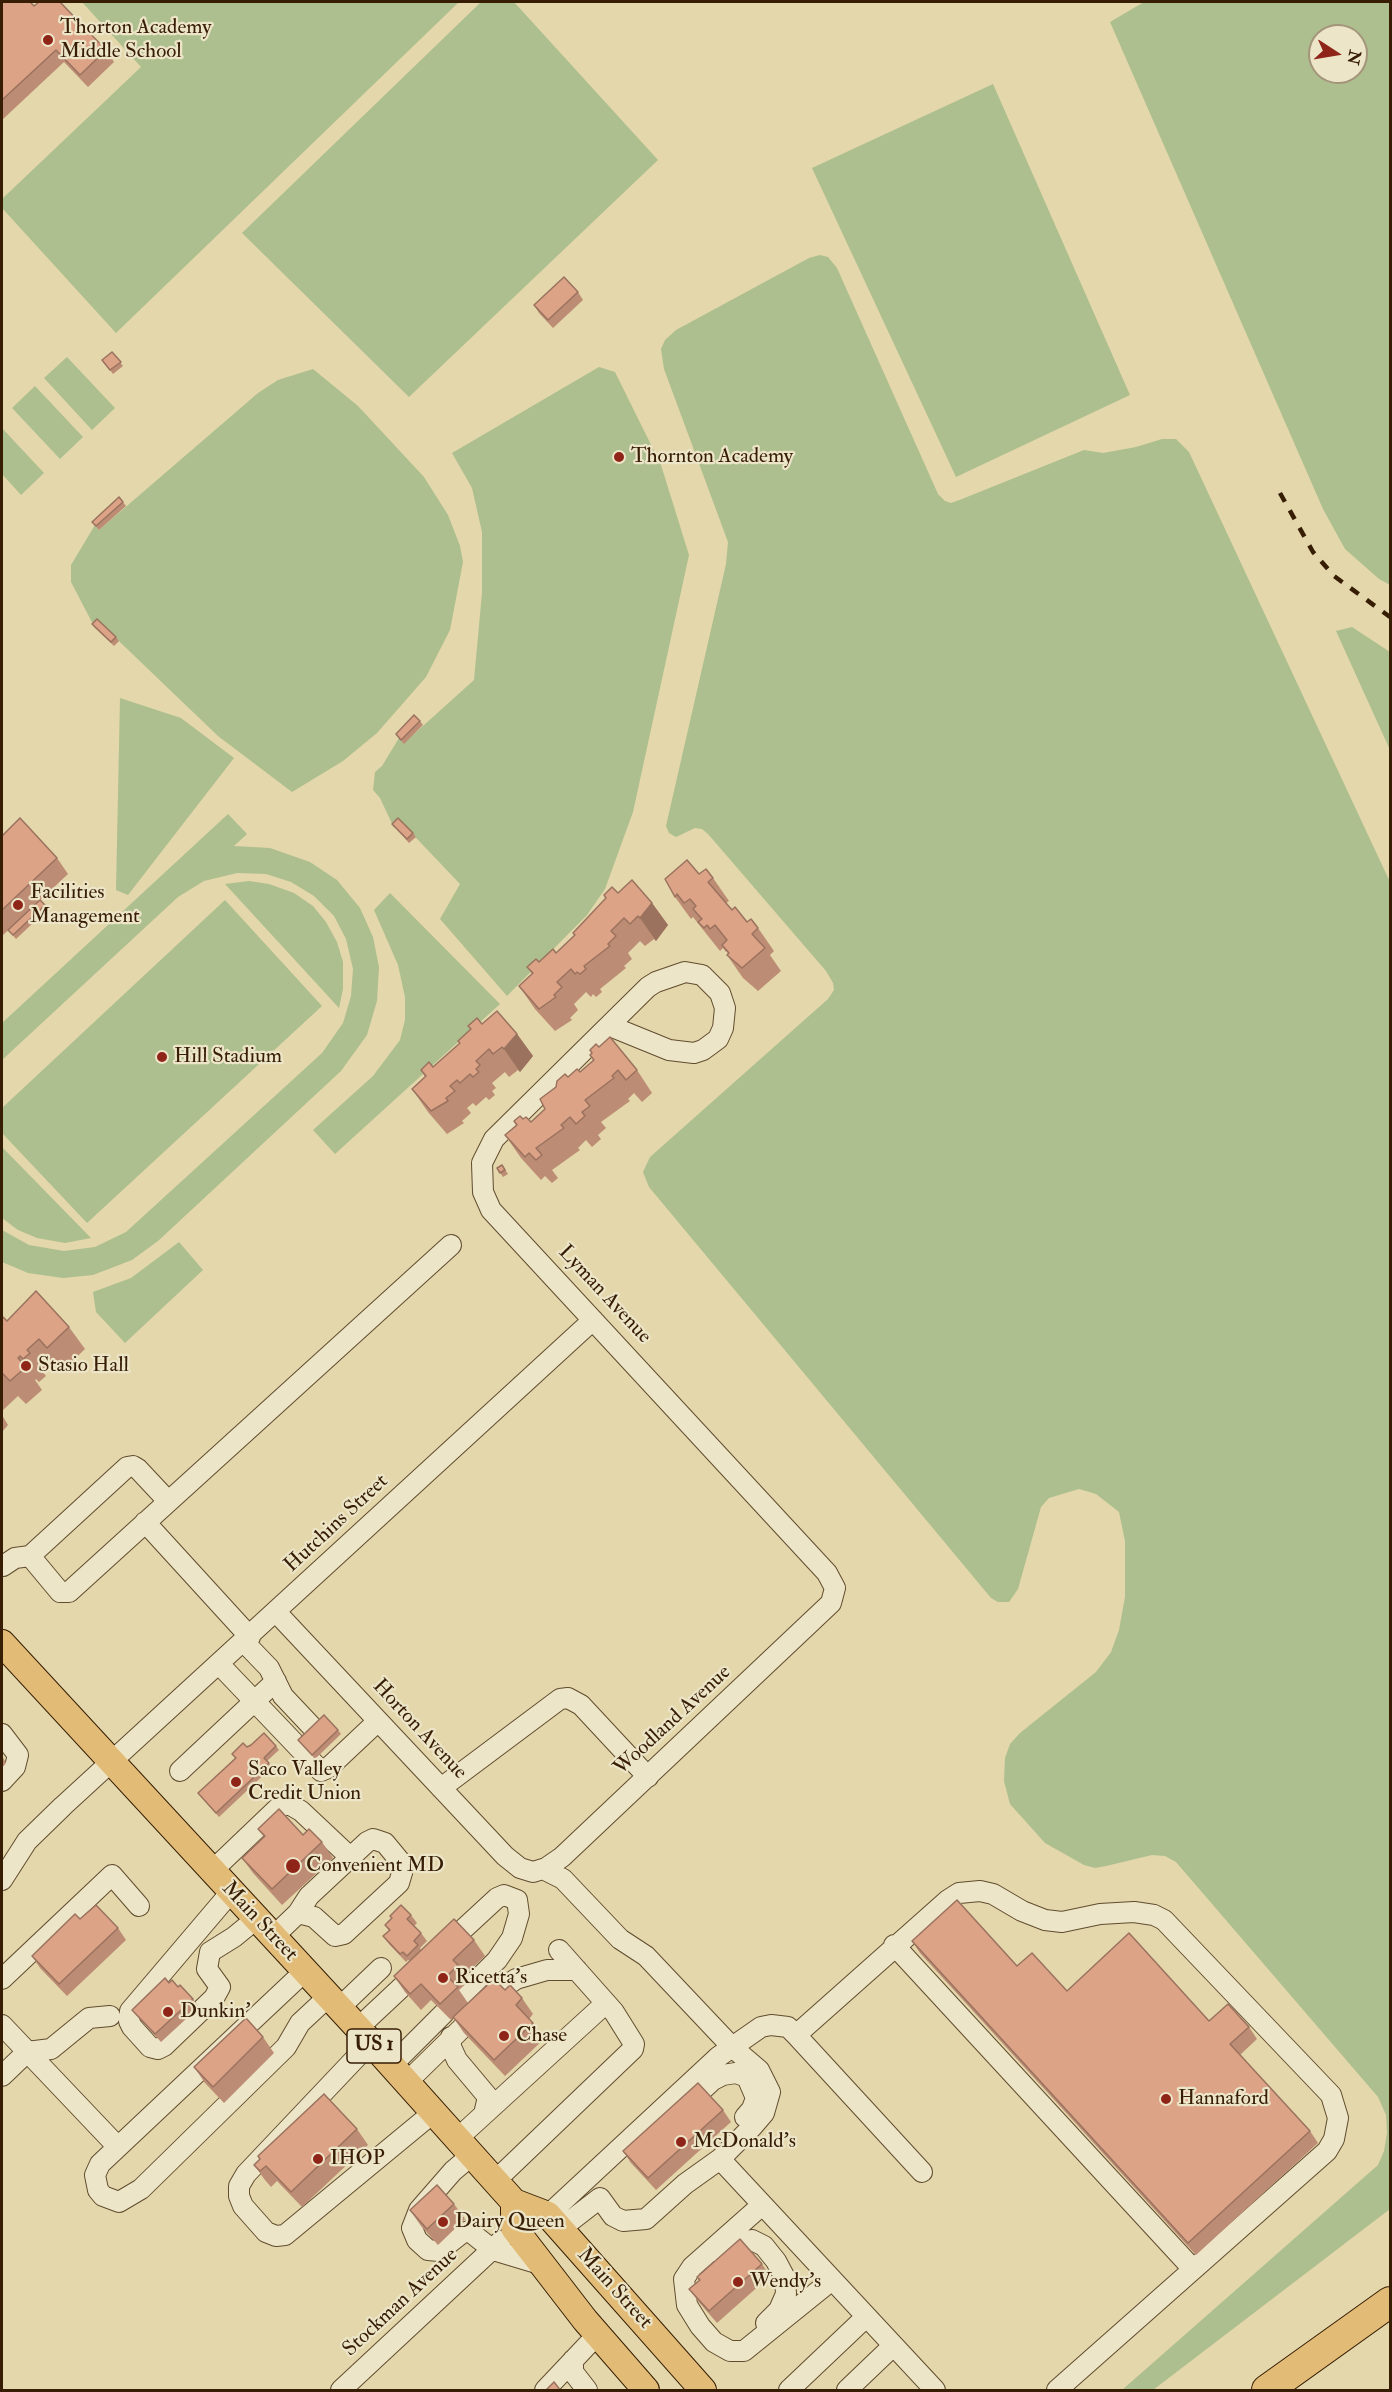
<!DOCTYPE html>
<style>
body{margin:0}
#map{position:relative;width:1392px;height:2392px;overflow:hidden;background:#e3d7ab;font-family:"IM FELL Double Pica",serif}
canvas{display:block}
.frame{position:absolute;inset:0;border:3px solid #361d04;pointer-events:none}
.north{position:absolute;left:1308px;top:24px;width:60px;height:60px;box-sizing:border-box;background:#ede5c8;border:2px solid #a4957a;border-radius:50%;rotate:102deg;font-size:16px;font-weight:700;line-height:24px;text-align:center;color:#361d04}
.north::after{content:'';display:block;margin:auto;width:21px;height:27px;background:#8f2418;clip-path:polygon(50% 0,100% 100%,50% 72%,0 100%)}
</style>
<div id="map">
<canvas width="1392" height="2392"></canvas>
<div class="frame"></div>
<div class="north">N</div>
</div>
<script>
const ctx = document.querySelector('canvas').getContext('2d');
ctx.lineJoin = 'round';
function fill(path, color) {
  ctx.fillStyle = color;
  ctx.fill(path, 'evenodd');
}
function shape(rows) {
  const path = new Path2D();
  for (const r of rows) {
    path.moveTo(r[0], r[1]);
    for (let i = 2; i < r.length; i += 2) path.lineTo(r[i], r[i + 1]);
  }
  return path;
}
function strokePath(path, color, width, dash) {
  ctx.strokeStyle = color;
  ctx.lineWidth = width;
  ctx.lineCap = dash ? 'butt' : 'round';
  ctx.setLineDash(dash || []);
  ctx.stroke(path);
}
function label(font, color, halo, rows, align = 'center') {
  ctx.font = font + ' "IM FELL Double Pica",serif';
  ctx.lineWidth = 4.5;
  ctx.setLineDash([]);
  ctx.textBaseline = 'middle';
  ctx.strokeStyle = halo;
  ctx.fillStyle = color;
  for (const [text, x, y, turn = 0] of rows) {
    ctx.save();
    ctx.translate(x, y);
    ctx.rotate((+turn || 0) * Math.PI / 180);
    ctx.textAlign = isNaN(turn) ? turn : align;
    if (halo) ctx.strokeText(text, 0, 0);
    ctx.fillText(text, 0, 0);
    ctx.restore();
  }
}
fill(shape([
 [82,2,459,2,116,333,2,208,2,199,141,67],
 [481,2,514,2,658,160,409,397,242,233],
 [1144,2,1390,2,1390,585,1379,579,1345,549,1323,509,1110,22],
 [1320,36,1356,36,1356,72,1320,72],
 [993,84,1130,395,956,477,812,168],
 [820,255,828,257,837,268,938,494,945,501,951,503,962,499,1084,450,1103,453,1136,447,1162,439,1176,439,1189,452,1390,882,1390,2209,1153,2390,1122,2390,1378,2165,1384,2151,1387,2133,1386,2115,1378,2097,1176,1862,1165,1856,1152,1855,1106,1866,1095,1868,1084,1865,1045,1843,1010,1804,1004,1781,1005,1758,1010,1744,1020,1733,1096,1672,1111,1652,1119,1630,1125,1597,1125,1541,1119,1512,1096,1494,1079,1489,1049,1498,1041,1507,1018,1589,1009,1602,998,1602,991,1598,649,1187,643,1172,650,1157,828,999,834,990,833,983,826,971,708,834,702,829,695,828,676,837,669,833,666,826,726,564,728,542,664,369,661,349,665,340,676,330,809,258],
 [67,357,115,408,92,430,44,378],
 [599,367,615,372,661,465,689,555,633,812,605,889,587,915,507,996,440,919,460,884,401,822,394,828,380,798,373,790,375,772,382,766,399,738,404,743,474,680,482,593,482,532,472,488,452,453],
 [313,369,358,406,424,477,448,515,460,546,463,562,450,630,426,677,377,733,343,761,292,792,218,736,100,623,95,628,71,582,71,565,95,525,99,530,258,393,278,380],
 [35,386,83,437,60,459,12,408],
 [2,428,44,473,21,495,2,474],
 [1352,627,1390,652,1390,750,1336,631],
 [120,698,181,718,234,758,128,895,116,890],
 [228,814,247,834,234,846,270,848,310,862,337,880,360,908,373,937,379,967,377,1001,367,1035,341,1071,158,1241,132,1260,93,1275,63,1278,28,1273,2,1262,2,1230,29,1245,64,1251,95,1247,126,1232,322,1053,343,1023,351,996,353,969,346,939,334,916,314,896,291,882,266,874,237,873,204,881,178,897,2,1060,2,1023],
 [249,881,269,884,294,893,313,906,326,922,337,942,343,962,343,989,339,1008,225,884],
 [390,893,500,1004,335,1154,313,1130,373,1076,400,1040,405,1020,405,997,398,965,374,910],
 [225,900,322,1006,87,1223,2,1133,2,1108],
 [2,1147,91,1238,65,1243,37,1238,18,1230,2,1218],
 [179,1242,203,1270,125,1343,96,1312,93,1292,131,1278]
]), '#adbf8e');
const minor = shape([
 [145,1522,250,1637],
 [30,1556,60,1592,69,1592,451,1245],
 [3,1566,15,1558,30,1556,127,1467,133,1466,138,1469,168,1501],
 [276,1612,505,1856,520,1868,533,1872,546,1868,562,1857,831,1603,835,1588,827,1573,491,1210,483,1192,482,1163,494,1139,648,987,656,982,685,972,702,975,720,993,725,1008,723,1028,718,1039,703,1050,694,1053,669,1050,610,1026],
 [244,1642,269,1668,283,1696,315,1730],
 [219,1664,321,1771,328,1768,378,1721],
 [2,1734,18,1755,15,1767,2,1781],
 [180,1771,276,1681],
 [441,1788,560,1699,568,1698,581,1705,648,1777],
 [543,1869,563,1879,620,1939,646,1956,732,2047,759,2070,770,2092,764,2113,752,2127,720,2159,685,2184,646,2219,623,2221,613,2216,600,2198,560,2229],
 [212,1871,279,1807,289,1804,301,1811,351,1858],
 [2,1880,27,1841,63,1806,593,1320],
 [231,1892,130,2011,129,2021,132,2027,150,2047,158,2049,164,2046,214,1998,220,1987,207,1969,210,1952,234,1937,256,1919],
 [273,1937,298,1913,309,1896,367,1842,373,1839,385,1843,404,1866,399,1883,344,1934,335,1936,314,1917,298,1913],
 [894,1945,1192,2268],
 [445,1946,497,1898,504,1895,517,1900,519,1914,512,1938,497,1960,462,1995],
 [305,1971,100,2164,95,2175,98,2190,103,2196,119,2202,141,2189,286,2047,300,2023,329,1996],
 [2,1979,112,1875,139,1906],
 [339,2008,381,1968],
 [2,2025,118,2147],
 [358,2028,420,1970],
 [796,2035,948,1900,959,1893,980,1891,993,1894,1022,1911,1045,1920,1062,1922,1100,1914,1134,1912,1154,1915,1164,1920,1331,2095,1338,2118,1334,2139,1327,2151,1057,2390],
 [451,2037,451,2047,457,2060,488,2097,484,2114],
 [371,2042,246,2174,239,2186,239,2196,243,2206,266,2232,276,2236,285,2235,434,2112],
 [392,2065,444,2013],
 [2,2076,27,2052,51,2049,89,2018,110,2016],
 [407,2082,503,1988,516,1979,547,1970,577,1970],
 [685,2106,713,2080,723,2075,736,2073,747,2077,756,2098,752,2109,745,2117],
 [457,2139,606,2003],
 [472,2155,453,2171,419,2210,412,2228,417,2240,428,2250,439,2251,462,2233,469,2231,493,2250,543,2265],
 [720,2159,935,2390],
 [495,2181,633,2049,634,2044,614,2012,559,1950],
 [762,2205,692,2267,684,2279,687,2305,700,2326,714,2342,730,2351,744,2351,832,2280],
 [548,2215,718,2057,761,2027,771,2025,788,2027,796,2035,922,2172],
 [723,2257,742,2242,752,2240,764,2246,776,2261,785,2278,786,2294,779,2310,766,2323],
 [573,2360,573,2372,587,2390],
 [341,2390,501,2241],
 [545,2390,597,2335],
 [789,2390,866,2317],
 [847,2390,893,2346]
]);
const major = shape([
 [2,1643,358,2028,514,2202,548,2215,703,2390],
 [514,2202,514,2228,585,2320,646,2390]
]);
const highway = shape([
 [1267,2390,1390,2302]
]);
strokePath(minor, '#614c2e', 22);
strokePath(major, '#361d04', 28);
strokePath(highway, '#361d04', 32);
strokePath(minor, '#ede5c8', 20);
strokePath(major, '#e2bc76', 26);
strokePath(highway, '#e2bc76', 30);
strokePath(shape([
 [1280,493,1313,552,1334,576,1390,617]
]), '#361d04', 4.5, [10, 10]);
fill(shape([
 [2,2,34,6,106,50,114,62,88,87,64,62,2,120],
 [578,292,583,300,553,328,539,313,534,305],
 [112,352,123,366,113,374,105,364],
 [119,497,126,506,99,530,92,522],
 [92,624,116,637,119,641,114,646,95,628],
 [420,721,423,725,404,744,396,734],
 [392,824,413,833,416,837,409,843],
 [2,836,57,858,68,874,2,936],
 [699,874,713,878,729,901,726,903,732,910,747,922,758,928,774,951,770,955,781,971,758,991,743,978,727,955,728,954,727,951,726,952,723,948,720,951,693,917,691,919,675,897],
 [618,893,652,903,668,925,656,941,654,939,645,946,640,941,628,953,632,959,624,966,626,968,600,989,602,992,596,997,593,994,591,997,586,992,574,1004,578,1010,570,1018,572,1020,555,1031,535,1009,519,986,532,974,527,967,556,953],
 [45,905,48,909,16,939,8,930],
 [482,1024,517,1034,533,1056,520,1072,518,1070,509,1077,505,1072,492,1083,496,1088,492,1091,495,1095,489,1100,486,1097,476,1106,473,1103,467,1108,471,1113,462,1121,464,1123,447,1134,428,1112,412,1089,425,1077,421,1070,433,1067,460,1044,458,1041],
 [599,1047,637,1070,652,1093,642,1102,634,1093,628,1099,630,1101,601,1122,606,1128,598,1135,601,1139,592,1147,586,1140,578,1148,580,1150,552,1170,558,1178,552,1183,545,1176,541,1180,521,1158,505,1135,516,1125,514,1121,523,1119,531,1122,545,1109,556,1087,568,1077,580,1072,593,1060,590,1055],
 [502,1165,508,1174,503,1177,497,1168],
 [2,1319,7,1321,69,1327,85,1349,63,1370,55,1362,43,1372,46,1376,39,1382,36,1379,35,1380,42,1390,26,1404,18,1396,2,1411],
 [2,1415,8,1425,2,1432],
 [338,1730,341,1734,315,1759,298,1740],
 [276,1746,279,1750,267,1761,272,1767,219,1817,198,1793,235,1758,232,1754,247,1747],
 [2,1756,6,1763,2,1768],
 [258,1829,303,1835,322,1842,333,1858,282,1905,253,1873,242,1858,264,1837],
 [411,1915,417,1923,414,1926,421,1933,427,1941,420,1948,421,1950,474,1940,485,1956,465,1975,469,1981,459,1990,468,2003,451,2020,431,2000,421,2010,405,1992,394,1976,410,1961,408,1960,406,1962,389,1944,383,1936,389,1931,385,1925,392,1919,390,1916],
 [80,1919,118,1928,126,1940,67,1996,40,1968,32,1956],
 [912,1941,1017,1966,1067,1991,1209,2021,1249,2027,1257,2039,1240,2055,1310,2131,1318,2143,1196,2255,920,1953],
 [169,1983,178,1987,193,1999,199,2007,161,2042,138,2017,132,2010],
 [505,1990,522,1998,533,2014,529,2019,533,2023,544,2039,505,2076,464,2033,453,2017],
 [263,2037,274,2053,224,2103,205,2083,194,2067],
 [723,2110,731,2122,656,2190,631,2163,623,2151],
 [357,2129,368,2145,302,2207,277,2181,271,2187,265,2180,254,2165],
 [454,2204,465,2219,438,2245,421,2226,410,2210],
 [762,2264,770,2276,717,2323,698,2301,689,2289,699,2281,697,2277]
]), '#bd8c74');
fill(shape([
 [652,903,668,925,656,941,640,918],
 [517,1034,533,1056,520,1072,504,1049]
]), '#9a725e');
const building = shape([
 [2,2,30,2,34,6,39,2,60,2,106,50,80,75,56,50,2,100,2,2],
 [564,277,578,292,548,320,534,305,564,277],
 [112,352,121,362,110,370,102,360,112,352],
 [119,497,123,502,96,526,92,522,119,497],
 [97,619,116,637,111,642,92,624,97,619],
 [414,715,420,721,401,740,396,734,414,715],
 [20,818,57,858,2,910,2,836,20,818],
 [398,818,413,833,407,839,392,824,398,818],
 [687,860,699,874,706,869,713,878,708,882,732,910,735,907,747,922,751,919,758,928,752,934,765,948,742,968,727,955,729,953,722,945,727,940,715,925,710,929,707,925,704,928,698,922,702,919,693,909,696,906,690,899,684,903,677,894,675,897,665,879,687,860],
 [632,880,652,903,640,918,638,916,630,924,624,918,611,931,616,936,608,944,610,946,584,966,586,969,580,974,577,972,575,974,571,969,557,982,562,987,554,995,556,997,539,1009,519,986,533,973,527,967,536,959,539,962,553,949,556,953,575,935,573,933,606,898,604,895,612,887,618,893,632,880],
 [40,900,45,905,13,935,8,930,40,900],
 [497,1011,517,1034,504,1049,502,1047,493,1054,489,1049,476,1061,480,1065,476,1069,479,1072,473,1077,470,1074,460,1083,457,1080,450,1086,455,1091,446,1098,448,1101,431,1111,412,1089,426,1076,421,1070,429,1062,433,1067,460,1043,458,1041,471,1029,468,1026,477,1018,482,1024,497,1011],
 [610,1037,637,1070,626,1080,618,1070,612,1076,614,1078,585,1100,590,1106,582,1112,585,1116,576,1124,570,1117,561,1125,564,1128,536,1148,542,1155,536,1160,529,1153,525,1157,505,1135,517,1125,514,1121,520,1116,523,1119,526,1117,531,1122,545,1109,540,1099,556,1087,557,1081,565,1074,568,1077,577,1069,580,1072,594,1060,590,1055,592,1053,590,1050,596,1044,599,1047,610,1037],
 [502,1165,505,1170,500,1173,497,1168,502,1165],
 [36,1291,69,1327,47,1348,39,1339,27,1350,30,1353,23,1359,20,1356,18,1358,26,1367,10,1381,2,1373,2,1374,2,1319,3,1317,7,1321,36,1291],
 [324,1715,338,1730,312,1755,298,1740,324,1715],
 [264,1733,276,1746,264,1758,269,1763,216,1813,198,1793,236,1758,232,1754,243,1743,247,1747,251,1745,264,1733],
 [279,1809,303,1835,309,1829,322,1842,272,1889,242,1858,265,1836,258,1829,279,1809],
 [957,1900,1017,1966,1032,1953,1067,1991,1129,1933,1209,2021,1228,2004,1249,2027,1230,2044,1310,2131,1188,2243,912,1941,957,1900],
 [96,1905,118,1928,59,1984,32,1956,75,1914,80,1919,96,1905],
 [401,1905,411,1915,407,1919,421,1933,414,1941,418,1945,407,1956,403,1952,400,1954,383,1936,390,1930,385,1925,392,1918,390,1916,401,1905],
 [454,1919,474,1940,453,1960,458,1965,447,1976,458,1987,440,2004,421,1984,410,1994,394,1976,454,1919],
 [165,1978,169,1983,172,1980,178,1987,180,1985,193,1999,155,2034,132,2010,165,1978],
 [494,1979,505,1990,510,1985,522,1998,516,2005,533,2023,494,2060,453,2017,494,1979],
 [246,2018,263,2037,213,2087,194,2067,246,2018],
 [698,2083,723,2110,648,2178,623,2151,698,2083],
 [324,2094,357,2129,291,2192,266,2166,260,2171,254,2165,260,2159,258,2156,324,2094],
 [437,2185,454,2204,427,2229,410,2210,437,2185],
 [740,2239,762,2264,709,2311,689,2289,700,2280,697,2277,740,2239],
 [554,2382,561,2391,545,2391,554,2382]
]);
fill(building, '#dca387');
strokePath(building, '#9a725e', 1.5);
for (const [x, y, r, color] of [
 [48,40,6,"#8f2418"],
 [619,457,6,"#8f2418"],
 [18,905,6,"#8f2418"],
 [162,1057,6,"#8f2418"],
 [26,1366,6,"#8f2418"],
 [236,1782,6,"#8f2418"],
 [293,1866,8,"#8f2418"],
 [443,1978,6,"#8f2418"],
 [168,2012,6,"#8f2418"],
 [504,2036,6,"#8f2418"],
 [1166,2099,6,"#8f2418"],
 [681,2142,6,"#8f2418"],
 [318,2159,6,"#8f2418"],
 [443,2222,6,"#8f2418"],
 [738,2282,6,"#8f2418"]
]) {
  const dot = new Path2D();
  dot.arc(x, y, r, 0, 2 * Math.PI);
  ctx.fillStyle = color;
  ctx.fill(dot);
  strokePath(dot, '#ede5c8', 2);
}
for (const [x, y, w] of [
 [374,2046,54]
]) {
  const box = new Path2D();
  box.roundRect(x - w / 2, y - 17, w, 34, 4.5);
  ctx.fillStyle = '#ede5c8';
  ctx.fill(box);
  strokePath(box, '#361d04', 1.5);
}
label('bold 20px', '#361d04', null, [
 ["US 1",374,2046]
]);
label('21px', '#361d04', '#ede5c8', [
 ["Thorton Academy",60,28],
 ["Middle School",60,52],
 ["Thornton Academy",631,457],
 ["Facilities",30,893],
 ["Management",30,917],
 ["Hill Stadium",174,1057],
 ["Stasio Hall",38,1366],
 ["Saco Valley",248,1770],
 ["Credit Union",248,1794],
 ["Convenient MD",306,1866],
 ["Ricetta's",455,1978],
 ["Dunkin'",180,2012],
 ["Chase",516,2036],
 ["Hannaford",1178,2099],
 ["McDonald's",693,2142],
 ["IHOP",330,2159],
 ["Dairy Queen",455,2222],
 ["Wendy's",750,2282]
], 'left');
label('21px', '#361d04', '#ede5c8', [
 ["Lyman Avenue",604,1295,47],
 ["Hutchins Street",337,1524,-43],
 ["Woodland Avenue",673,1721,-43],
 ["Horton Avenue",419,1730,47],
 ["Main Street",259,1922,47],
 ["Main Street",614,2289,48],
 ["Stockman Avenue",401,2303,-43]
]);
</script>
